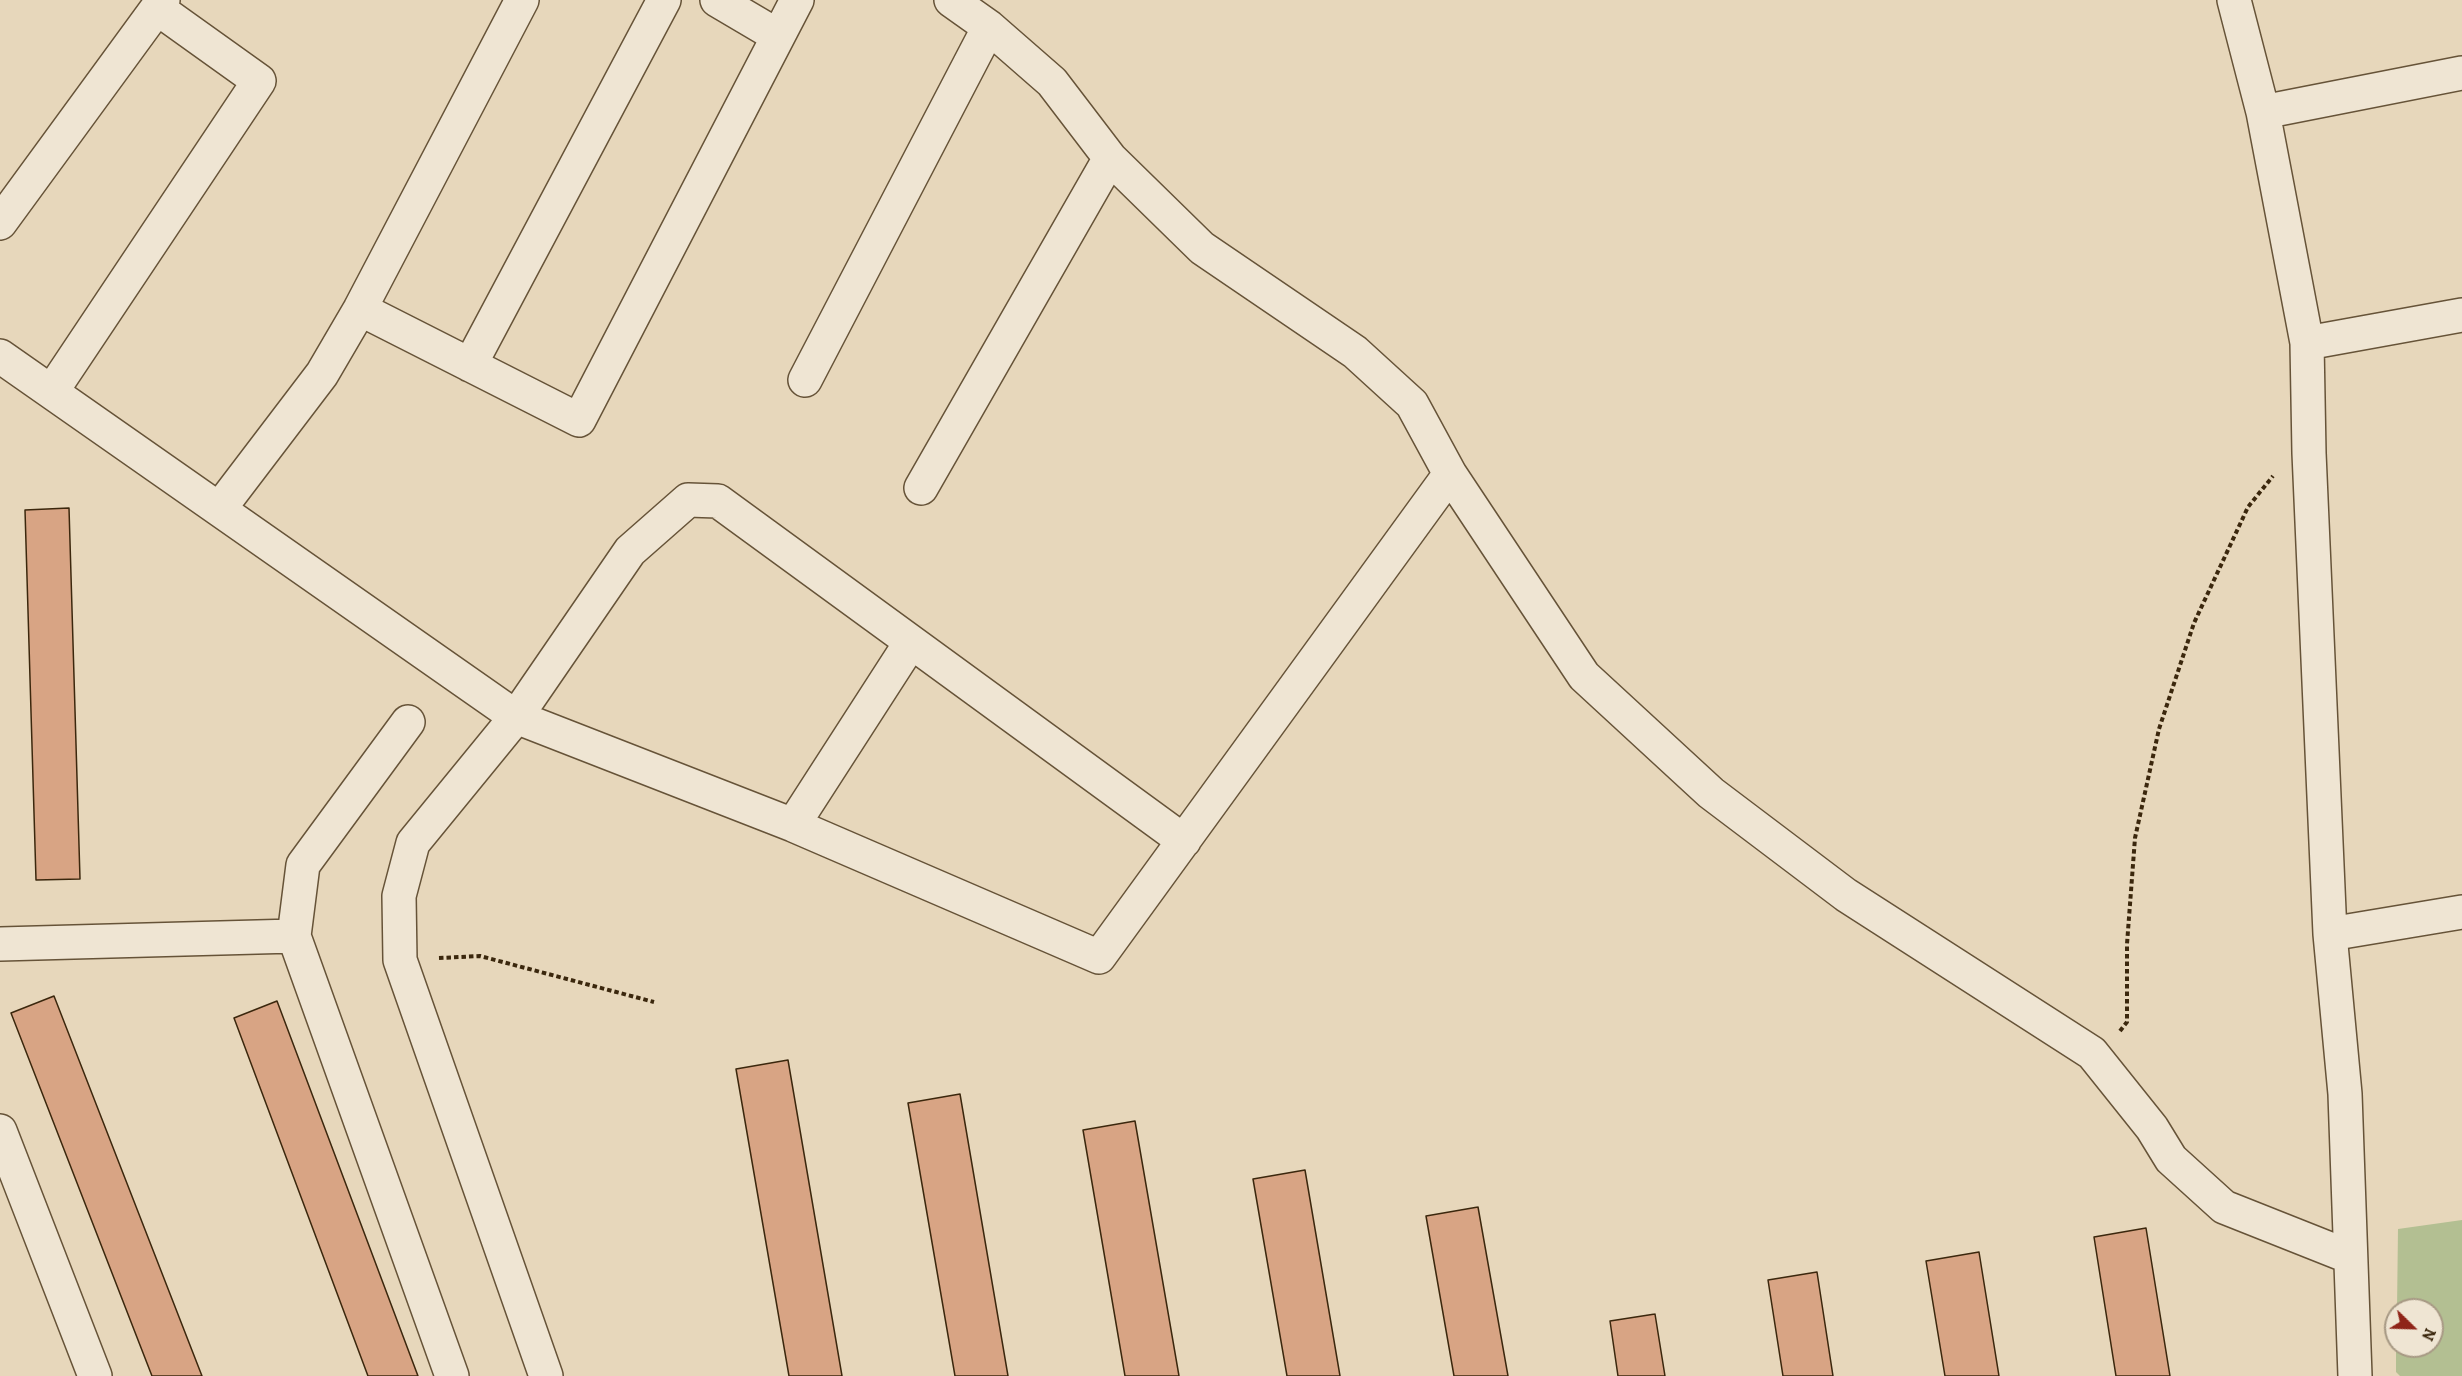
<!DOCTYPE html>
<style>
body{margin:0}
#map{position:relative;width:2462px;height:1376px;overflow:hidden;background:#e7d7bb;font-family:Alegreya,serif}
canvas{display:block}
.north{position:absolute;left:2384px;top:1298px;width:60px;height:60px;box-sizing:border-box;background:#efe5d3;border:2px solid #a79984;border-radius:50%;rotate:113deg;font-size:16px;font-weight:700;line-height:24px;text-align:center;color:#3b270d}
.north::after{content:'';display:block;margin:auto;width:21px;height:27px;background:#8f2418;clip-path:polygon(50% 0,100% 100%,50% 72%,0 100%)}
</style>
<div id="map">
<canvas width="2462" height="1376"></canvas>
<div class="north">N</div>
</div>
<script>
const ctx = document.querySelector('canvas').getContext('2d');
ctx.lineJoin = 'round';
function fill(path, color) {
  ctx.fillStyle = color;
  ctx.fill(path, 'evenodd');
}
function shape(rows) {
  const path = new Path2D();
  for (const r of rows) {
    path.moveTo(r[0], r[1]);
    for (let i = 2; i < r.length; i += 2) path.lineTo(r[i], r[i + 1]);
  }
  return path;
}
function strokePath(path, color, width, dash) {
  ctx.strokeStyle = color;
  ctx.lineWidth = width;
  ctx.lineCap = dash ? 'butt' : 'round';
  ctx.setLineDash(dash || []);
  ctx.stroke(path);
}
fill(shape([
 [2462,1220,2462,1376,2400,1376,2396,1372,2396,1346,2432,1346,2432,1310,2397,1310,2398,1229]
]), '#b3bf92');
const building = shape([
 [69,508,80,879,36,880,25,510,69,508],
 [54,996,202,1376,152,1376,11,1013,54,996],
 [277,1001,418,1376,368,1376,234,1018,277,1001],
 [788,1060,842,1376,789,1376,736,1069,788,1060],
 [960,1094,1008,1376,955,1376,908,1103,960,1094],
 [1135,1121,1179,1376,1125,1376,1083,1130,1135,1121],
 [1305,1170,1340,1376,1287,1376,1253,1179,1305,1170],
 [1478,1207,1508,1376,1454,1376,1426,1216,1478,1207],
 [2146,1228,2170,1376,2116,1376,2094,1237,2146,1228],
 [1979,1252,1999,1376,1945,1376,1926,1261,1979,1252],
 [1817,1272,1833,1376,1783,1376,1768,1280,1817,1272],
 [1655,1314,1665,1376,1618,1376,1610,1321,1655,1314]
]);
fill(building, '#d8a484');
strokePath(building, '#3b270d', 1.5);
const minor = shape([
 [717,0,778,36],
 [951,0,989,27,1052,82,1110,158,1202,248,1355,352,1412,404,1450,474],
 [2234,0,2263,112,2307,343,2309,453,2330,934,2345,1094,2355,1376],
 [2263,112,2462,73],
 [0,223,163,0],
 [360,309,579,420,797,0],
 [2307,343,2462,315],
 [0,356,516,717,793,825,1099,957,1450,474,1584,676,1711,793,1846,895,2092,1053,2152,1128,2171,1159,2224,1207,2350,1257],
 [470,365,664,0],
 [805,380,989,27],
 [52,391,259,81,157,8],
 [921,488,1110,158],
 [220,508,322,374,360,309,522,0],
 [408,722,303,865,294,936,452,1376],
 [793,825,911,642],
 [2330,934,2462,912],
 [0,944,294,936],
 [0,1131,95,1376],
 [546,1376,400,960,399,896,413,843,516,717,630,551,688,500,718,501,1184,841]
]);
strokePath(minor, '#665338', 36);
strokePath(shape([
 [439,958,480,956,654,1002],
 [2120,1031,2127,1022,2127,944,2135,838,2159,729,2194,623,2248,507,2273,476]
]), '#3b270d', 4, [4.5, 3]);
strokePath(minor, '#efe5d3', 33);
</script>
